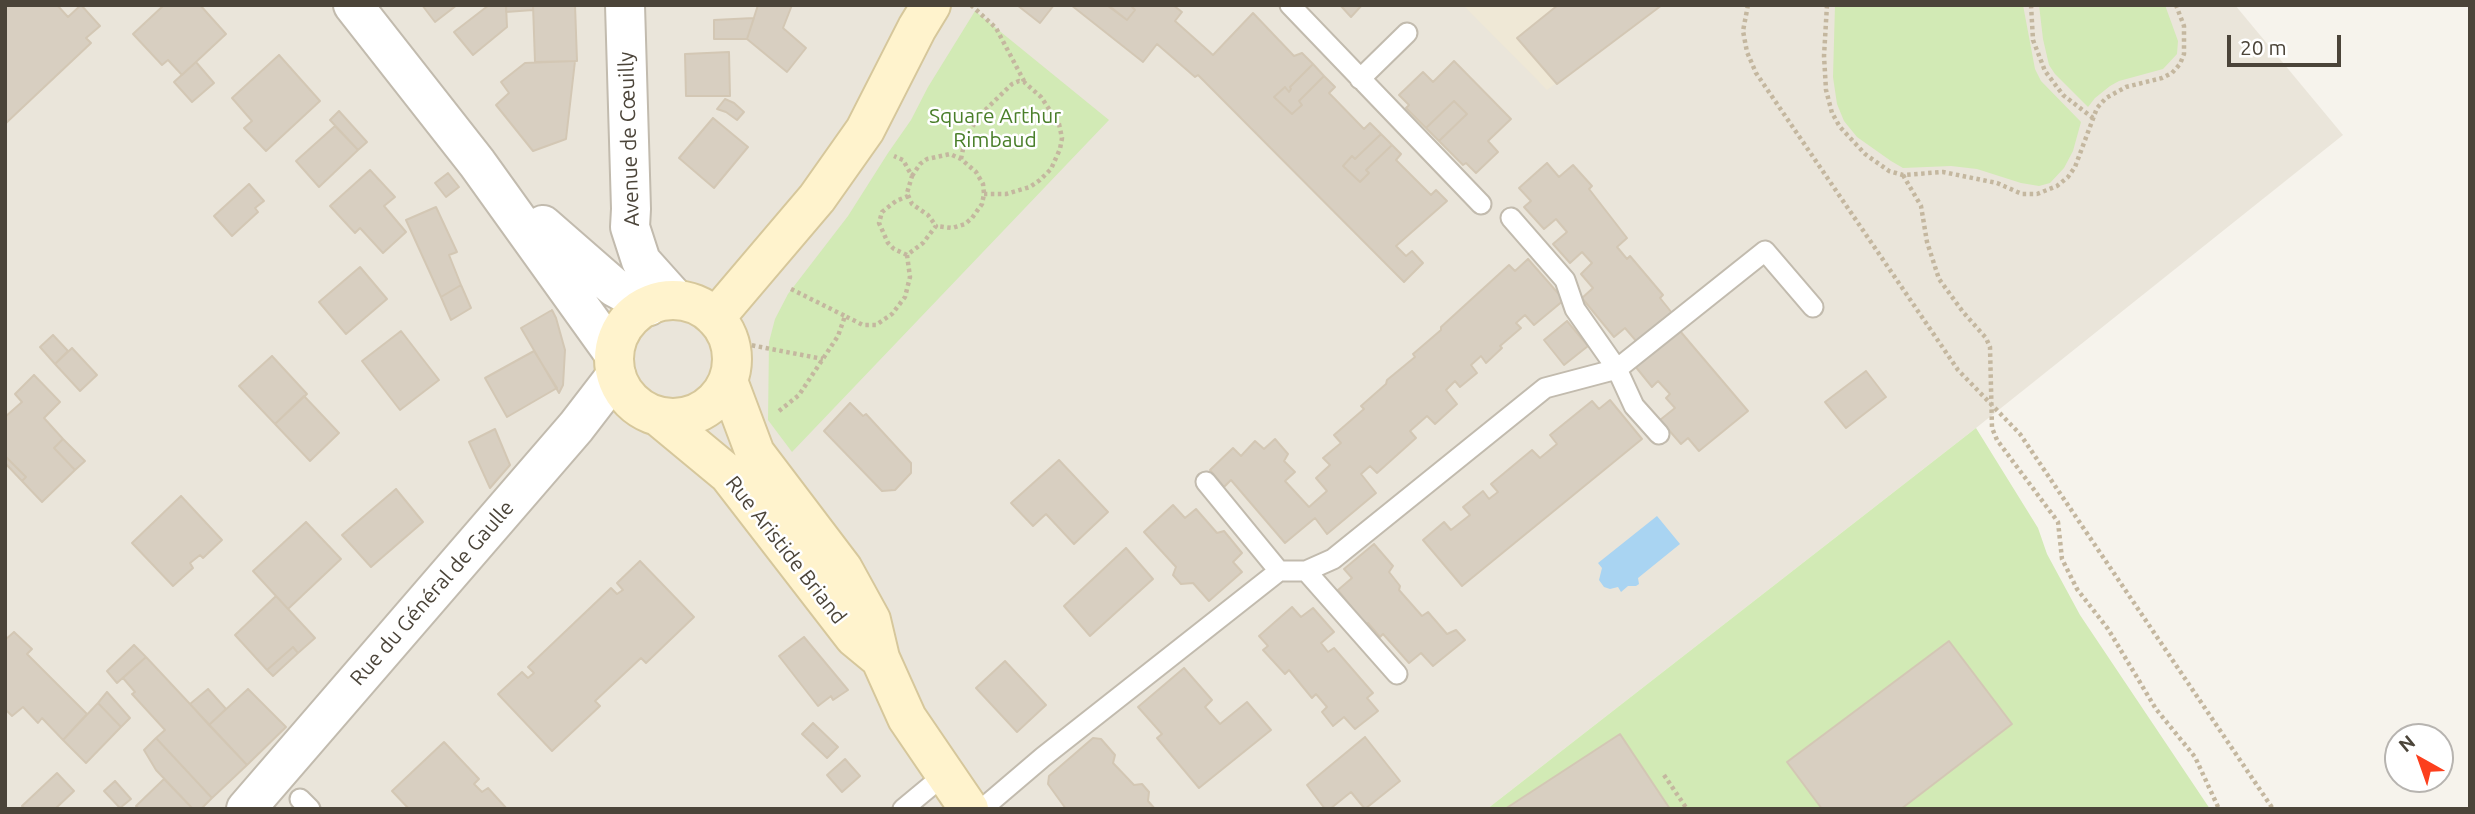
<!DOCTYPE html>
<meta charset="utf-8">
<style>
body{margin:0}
#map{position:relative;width:2475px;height:814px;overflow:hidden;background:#f6f3ec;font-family:Ubuntu,sans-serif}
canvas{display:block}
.frame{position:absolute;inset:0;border:7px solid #4b4439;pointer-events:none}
.north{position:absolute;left:2384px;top:723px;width:70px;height:70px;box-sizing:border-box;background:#fff;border:2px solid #b7b4b0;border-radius:50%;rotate:320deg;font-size:19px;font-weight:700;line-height:28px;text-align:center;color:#4b4439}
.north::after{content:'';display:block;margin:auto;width:24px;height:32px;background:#fc3f1d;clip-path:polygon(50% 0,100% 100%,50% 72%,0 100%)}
.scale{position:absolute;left:2227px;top:35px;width:114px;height:32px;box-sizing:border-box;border:4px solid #4b4439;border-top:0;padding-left:9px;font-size:21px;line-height:24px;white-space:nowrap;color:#4b4439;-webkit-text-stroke:5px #fff;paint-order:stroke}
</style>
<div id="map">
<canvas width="2475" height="814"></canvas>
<div class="frame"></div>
<div class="north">N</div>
<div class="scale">20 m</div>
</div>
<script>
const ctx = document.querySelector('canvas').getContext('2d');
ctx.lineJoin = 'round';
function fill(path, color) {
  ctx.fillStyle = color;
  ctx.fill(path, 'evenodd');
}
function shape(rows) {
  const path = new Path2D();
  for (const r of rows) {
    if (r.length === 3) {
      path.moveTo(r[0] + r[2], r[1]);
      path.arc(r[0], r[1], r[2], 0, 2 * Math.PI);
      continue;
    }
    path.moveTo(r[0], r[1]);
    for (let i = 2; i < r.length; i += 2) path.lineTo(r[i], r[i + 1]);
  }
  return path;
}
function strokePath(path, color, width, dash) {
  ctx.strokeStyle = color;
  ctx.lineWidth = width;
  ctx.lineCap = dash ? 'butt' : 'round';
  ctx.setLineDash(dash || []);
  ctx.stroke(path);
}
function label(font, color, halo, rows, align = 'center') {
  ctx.font = font + ' Ubuntu,sans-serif';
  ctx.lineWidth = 5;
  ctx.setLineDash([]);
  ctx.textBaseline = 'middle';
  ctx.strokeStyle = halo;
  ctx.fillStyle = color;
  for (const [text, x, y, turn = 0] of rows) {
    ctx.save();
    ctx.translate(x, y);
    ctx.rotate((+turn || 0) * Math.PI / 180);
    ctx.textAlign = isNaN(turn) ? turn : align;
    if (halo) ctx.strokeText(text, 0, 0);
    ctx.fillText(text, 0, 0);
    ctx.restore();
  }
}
fill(shape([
 [5,5,2235,5,2343,135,1976,428,1487,809,5,809]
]), '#eae5da');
fill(shape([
 [1463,5,1662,5,1547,90]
]), '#efe8d6');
fill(shape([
 [1835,5,2023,5,2035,69,2041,81,2081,122,2073,151,2064,168,2050,183,2039,186,2021,183,1977,169,1951,166,1903,168,1891,161,1857,137,1844,121,1837,104,1833,77],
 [2039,5,2165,5,2178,41,2177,54,2163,69,2119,81,2110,86,2095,98,2088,107,2055,74,2049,65,2043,39],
 [975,11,1109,120,792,452,768,420,769,342,775,319,788,294,848,216,888,153,911,120,928,87],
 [1976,428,2038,528,2047,554,2080,615,2210,809,1487,809]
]), '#d2eab5');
fill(shape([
 [1657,516,1680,544,1638,578,1639,584,1636,586,1628,586,1621,592,1618,587,1610,589,1604,587,1599,580,1602,568,1598,563]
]), '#a9d4f2');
const building = shape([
 [5,5,57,5,68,17,81,5,100,26,86,38,91,43,5,124,5,5],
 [164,5,200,5,226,34,182,75,168,60,162,65,133,34,164,5],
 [422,5,457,5,435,22,422,5],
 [489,5,506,5,507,27,473,55,454,32,489,5],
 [506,5,533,5,533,10,506,12,506,5],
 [533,5,575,5,577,61,535,62,533,5],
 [758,5,792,5,783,28,806,48,787,72,747,39,758,5],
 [1017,5,1054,5,1040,23,1017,5],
 [1071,5,1108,5,1127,20,1135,10,1132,7,1133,5,1173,5,1182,12,1175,21,1213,55,1253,13,1294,56,1302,53,1313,64,1290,87,1291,89,1289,92,1285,87,1274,97,1292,114,1302,105,1299,101,1324,76,1335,87,1329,93,1364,129,1370,123,1381,134,1357,157,1355,159,1352,156,1343,166,1360,182,1369,173,1366,170,1392,145,1401,154,1396,160,1431,195,1436,190,1447,201,1396,246,1406,256,1412,251,1423,263,1404,282,1198,75,1195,77,1157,44,1143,62,1071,5],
 [1133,5,1132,7,1135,10,1127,20,1108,6,1133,5],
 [1340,5,1362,5,1351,17,1340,5],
 [1558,5,1662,5,1557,84,1517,38,1558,5],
 [754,18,747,39,714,39,714,20,754,18],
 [729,52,730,96,686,96,685,54,729,52],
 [279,55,320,101,266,151,244,128,252,121,232,98,279,55],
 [575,61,566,139,533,151,496,105,509,93,501,82,525,63,575,61],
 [1454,61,1511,119,1488,141,1498,152,1476,173,1466,163,1463,165,1439,141,1467,114,1454,101,1426,128,1406,108,1409,105,1399,95,1423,72,1433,82,1454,61],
 [196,62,214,83,192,102,174,82,196,62],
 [1313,64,1324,76,1299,101,1302,105,1292,114,1274,97,1285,87,1289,92,1291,89,1290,87,1313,64],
 [725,99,734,103,744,112,737,120,726,112,717,109,725,99],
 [1454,101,1467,114,1439,141,1426,128,1454,101],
 [339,111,367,142,358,150,330,120,339,111],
 [713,118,748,147,714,188,679,158,713,118],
 [335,126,358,150,319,187,296,161,335,126],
 [1381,134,1392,145,1366,170,1369,173,1360,182,1343,166,1352,156,1355,159,1357,157,1381,134],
 [1547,163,1559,177,1573,165,1592,186,1589,189,1627,238,1617,247,1627,259,1630,256,1663,295,1660,298,1672,313,1637,342,1625,328,1614,337,1582,298,1593,288,1581,274,1592,263,1582,252,1570,263,1553,244,1567,232,1556,219,1544,229,1524,207,1531,201,1519,188,1547,163],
 [370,170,395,197,384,206,406,232,383,253,360,228,355,233,330,206,370,170],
 [448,173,459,187,446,197,435,183,448,173],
 [249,184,264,201,255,208,258,212,232,236,214,216,249,184],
 [436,207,457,252,449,255,461,285,441,297,406,220,436,207],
 [1528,259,1564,300,1534,325,1525,315,1516,323,1521,328,1500,346,1502,348,1486,363,1481,356,1471,365,1477,373,1460,387,1455,381,1446,390,1457,404,1435,424,1427,416,1410,431,1416,438,1377,473,1370,466,1361,474,1376,493,1327,534,1315,518,1285,543,1231,480,1224,487,1210,470,1233,448,1241,456,1255,441,1264,449,1275,439,1288,454,1284,461,1295,472,1285,481,1309,507,1327,491,1316,478,1330,465,1323,458,1341,443,1334,435,1364,409,1361,406,1386,384,1387,380,1415,357,1413,354,1441,330,1441,327,1509,265,1515,271,1528,259],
 [360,267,387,299,346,334,319,302,360,267],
 [461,285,471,308,451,320,441,297,461,285],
 [552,310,556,318,565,350,563,385,559,393,521,328,552,310],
 [1567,321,1588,346,1564,365,1544,340,1567,321],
 [401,331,439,380,400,410,362,361,401,331],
 [1680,331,1748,411,1699,451,1688,438,1681,444,1660,420,1675,408,1666,398,1670,394,1658,381,1652,387,1635,366,1680,331],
 [53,335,68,351,55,364,40,347,53,335],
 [72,348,97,375,80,391,55,364,72,348],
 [534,351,557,388,507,417,485,378,534,351],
 [272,356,307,394,275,424,239,386,272,356],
 [1866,371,1886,397,1846,428,1825,402,1866,371],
 [34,375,60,402,44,418,63,439,54,448,75,470,42,502,22,481,26,477,5,456,5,417,22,402,15,394,34,375],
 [304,396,339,433,310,461,275,424,304,396],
 [1610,400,1642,439,1462,586,1423,540,1444,522,1451,530,1470,515,1463,507,1483,491,1489,499,1498,492,1491,484,1532,450,1540,458,1557,444,1550,435,1592,401,1599,409,1610,400],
 [850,403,863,416,866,414,911,463,911,473,895,490,882,491,824,431,850,403],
 [495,429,510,465,490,488,469,442,495,429],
 [63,439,85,461,75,470,54,448,63,439],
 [5,456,26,477,22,481,5,463,5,456],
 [1059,460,1108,512,1074,544,1046,514,1033,526,1011,503,1059,460],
 [396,489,423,522,371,567,342,535,396,489],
 [181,496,222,540,203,558,200,555,190,563,193,568,173,586,132,543,181,496],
 [1173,505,1185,518,1196,509,1217,533,1224,531,1242,553,1233,562,1242,572,1209,601,1193,583,1181,584,1173,575,1176,567,1144,532,1173,505],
 [306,522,341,559,288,609,253,571,306,522],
 [1374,544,1393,566,1389,572,1400,586,1399,590,1422,616,1428,612,1447,634,1456,630,1465,640,1433,666,1421,653,1409,663,1383,634,1380,637,1368,623,1366,625,1338,590,1352,578,1344,569,1374,544],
 [1126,548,1153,579,1090,636,1064,606,1126,548],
 [640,561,694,617,646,663,641,658,595,701,600,706,552,751,498,694,522,672,528,678,534,673,528,667,611,588,617,594,623,590,617,583,640,561],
 [276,596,315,638,298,653,293,647,267,670,235,635,276,596],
 [1292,607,1301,617,1313,608,1334,632,1321,643,1328,652,1334,648,1373,693,1367,698,1378,711,1355,729,1344,717,1333,726,1322,712,1327,707,1316,694,1312,698,1289,670,1285,674,1263,650,1268,646,1259,636,1292,607],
 [14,632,32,649,27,654,87,714,63,740,42,718,38,723,23,707,12,716,5,709,5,640,14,632],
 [804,637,848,690,833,700,831,696,818,706,779,656,804,637],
 [1949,641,2012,724,1901,809,1822,809,1787,762,1949,641],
 [134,645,146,657,117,683,107,671,134,645],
 [293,647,298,653,273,676,267,670,293,647],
 [146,657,247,765,212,798,156,738,165,730,132,694,135,692,123,678,146,657],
 [1005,661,1046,705,1017,732,976,688,1005,661],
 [1184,668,1212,700,1205,707,1220,724,1247,702,1271,730,1199,788,1157,738,1162,734,1138,707,1184,668],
 [208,689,226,709,209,725,190,704,208,689],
 [248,689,286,727,247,765,209,725,248,689],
 [107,692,130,718,121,727,98,703,107,692],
 [98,703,121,727,86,763,63,740,98,703],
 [813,723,838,747,827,758,802,734,813,723],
 [1620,734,1670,809,1505,809,1620,734],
 [1365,737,1400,781,1365,809,1351,792,1330,809,1325,809,1307,785,1365,737],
 [156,738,212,798,201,809,193,809,156,770,144,750,156,738],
 [1093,738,1101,739,1115,755,1113,763,1134,785,1142,784,1149,792,1148,801,1155,809,1066,809,1048,784,1049,776,1093,738],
 [444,742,479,779,474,784,482,792,488,788,507,809,409,809,392,791,444,742],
 [845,759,860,776,842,792,827,775,845,759],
 [57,773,74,791,55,809,25,809,22,806,57,773],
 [164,779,193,809,139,809,136,806,164,779],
 [115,781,131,799,120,808,104,791,115,781]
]);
fill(building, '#d8cfc1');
strokePath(building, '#d3c7b4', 2);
const service = shape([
 [1290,5,1481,204],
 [1360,79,1407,33],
 [1511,218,1565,280,1575,309,1617,369,1634,406,1659,434],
 [1206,482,1279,571],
 [1306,571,1397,674],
 [300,799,310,809],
 [903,809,944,775],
 [982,809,1043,757,1279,571,1306,571,1333,559,1545,388,1617,369,1765,251,1813,307]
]);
const tertiary = shape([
 [353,5,477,163,614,354],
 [625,5,631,209,630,227,641,261,676,300],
 [543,225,614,287,649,306],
 [246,809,576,427,616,375]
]);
const secondary = shape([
 [673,359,59],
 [715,318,817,198,865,130,917,28,931,5],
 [728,381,755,453,843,569,871,620,880,658,907,718,969,809],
 [658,416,728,474,854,637,877,656]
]);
strokePath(service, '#c2bbae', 23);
strokePath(tertiary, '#c2bbae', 42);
strokePath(secondary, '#d6c79b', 42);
strokePath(shape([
 [971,5,996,28,1024,81],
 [1748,5,1743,31,1747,52,1756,73,1958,370,2020,434,2273,809],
 [1827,5,1824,56,1826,90,1832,113,1840,127,1865,154,1889,171,1903,175,1943,172,1997,183,2022,194,2037,194,2057,186,2068,177,2075,167,2097,108,2106,98,2126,87,2162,78,2172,73,2180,64,2184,54,2184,26,2176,5],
 [2031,5,2033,40,2045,71,2063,95,2093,118],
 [961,159,965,139,979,116,1012,84,1019,81,1024,82,1041,97,1059,124,1062,138,1060,149,1051,169,1040,180,1030,187,1006,194,984,194],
 [1903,175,1921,206,1927,242,1939,279,1963,312,1986,338,1990,347,1992,428,1997,440,2058,522,2062,559,2077,589,2108,629,2156,709,2195,757,2219,809],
 [912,176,920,164,927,159,950,154,961,159,976,172,983,184,984,194,982,204,972,218,965,224,952,228,936,226],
 [907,255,894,249,888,243,879,223,882,212,896,201,908,196],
 [791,289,845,316],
 [745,344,823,359],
 [779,411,799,395,838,336,845,316,863,325,876,325,892,314,905,297,910,277,907,255,923,243,936,226,928,215,912,204,907,193,912,176,903,160,894,156],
 [1664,775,1687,809]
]), '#c4b79f', 4.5, [3.5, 3.5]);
strokePath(service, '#fff', 19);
strokePath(tertiary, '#fff', 38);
strokePath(secondary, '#fff3cd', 38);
label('21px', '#4a7f2a', '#fff', [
 ["Square Arthur",995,116],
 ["Rimbaud",995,140]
]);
label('21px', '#4b4439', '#fff', [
 ["Avenue de Cœuilly",629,139,-92],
 ["Rue Aristide Briand",786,550,52],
 ["Rue du Général de Gaulle",432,593,-49]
]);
</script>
